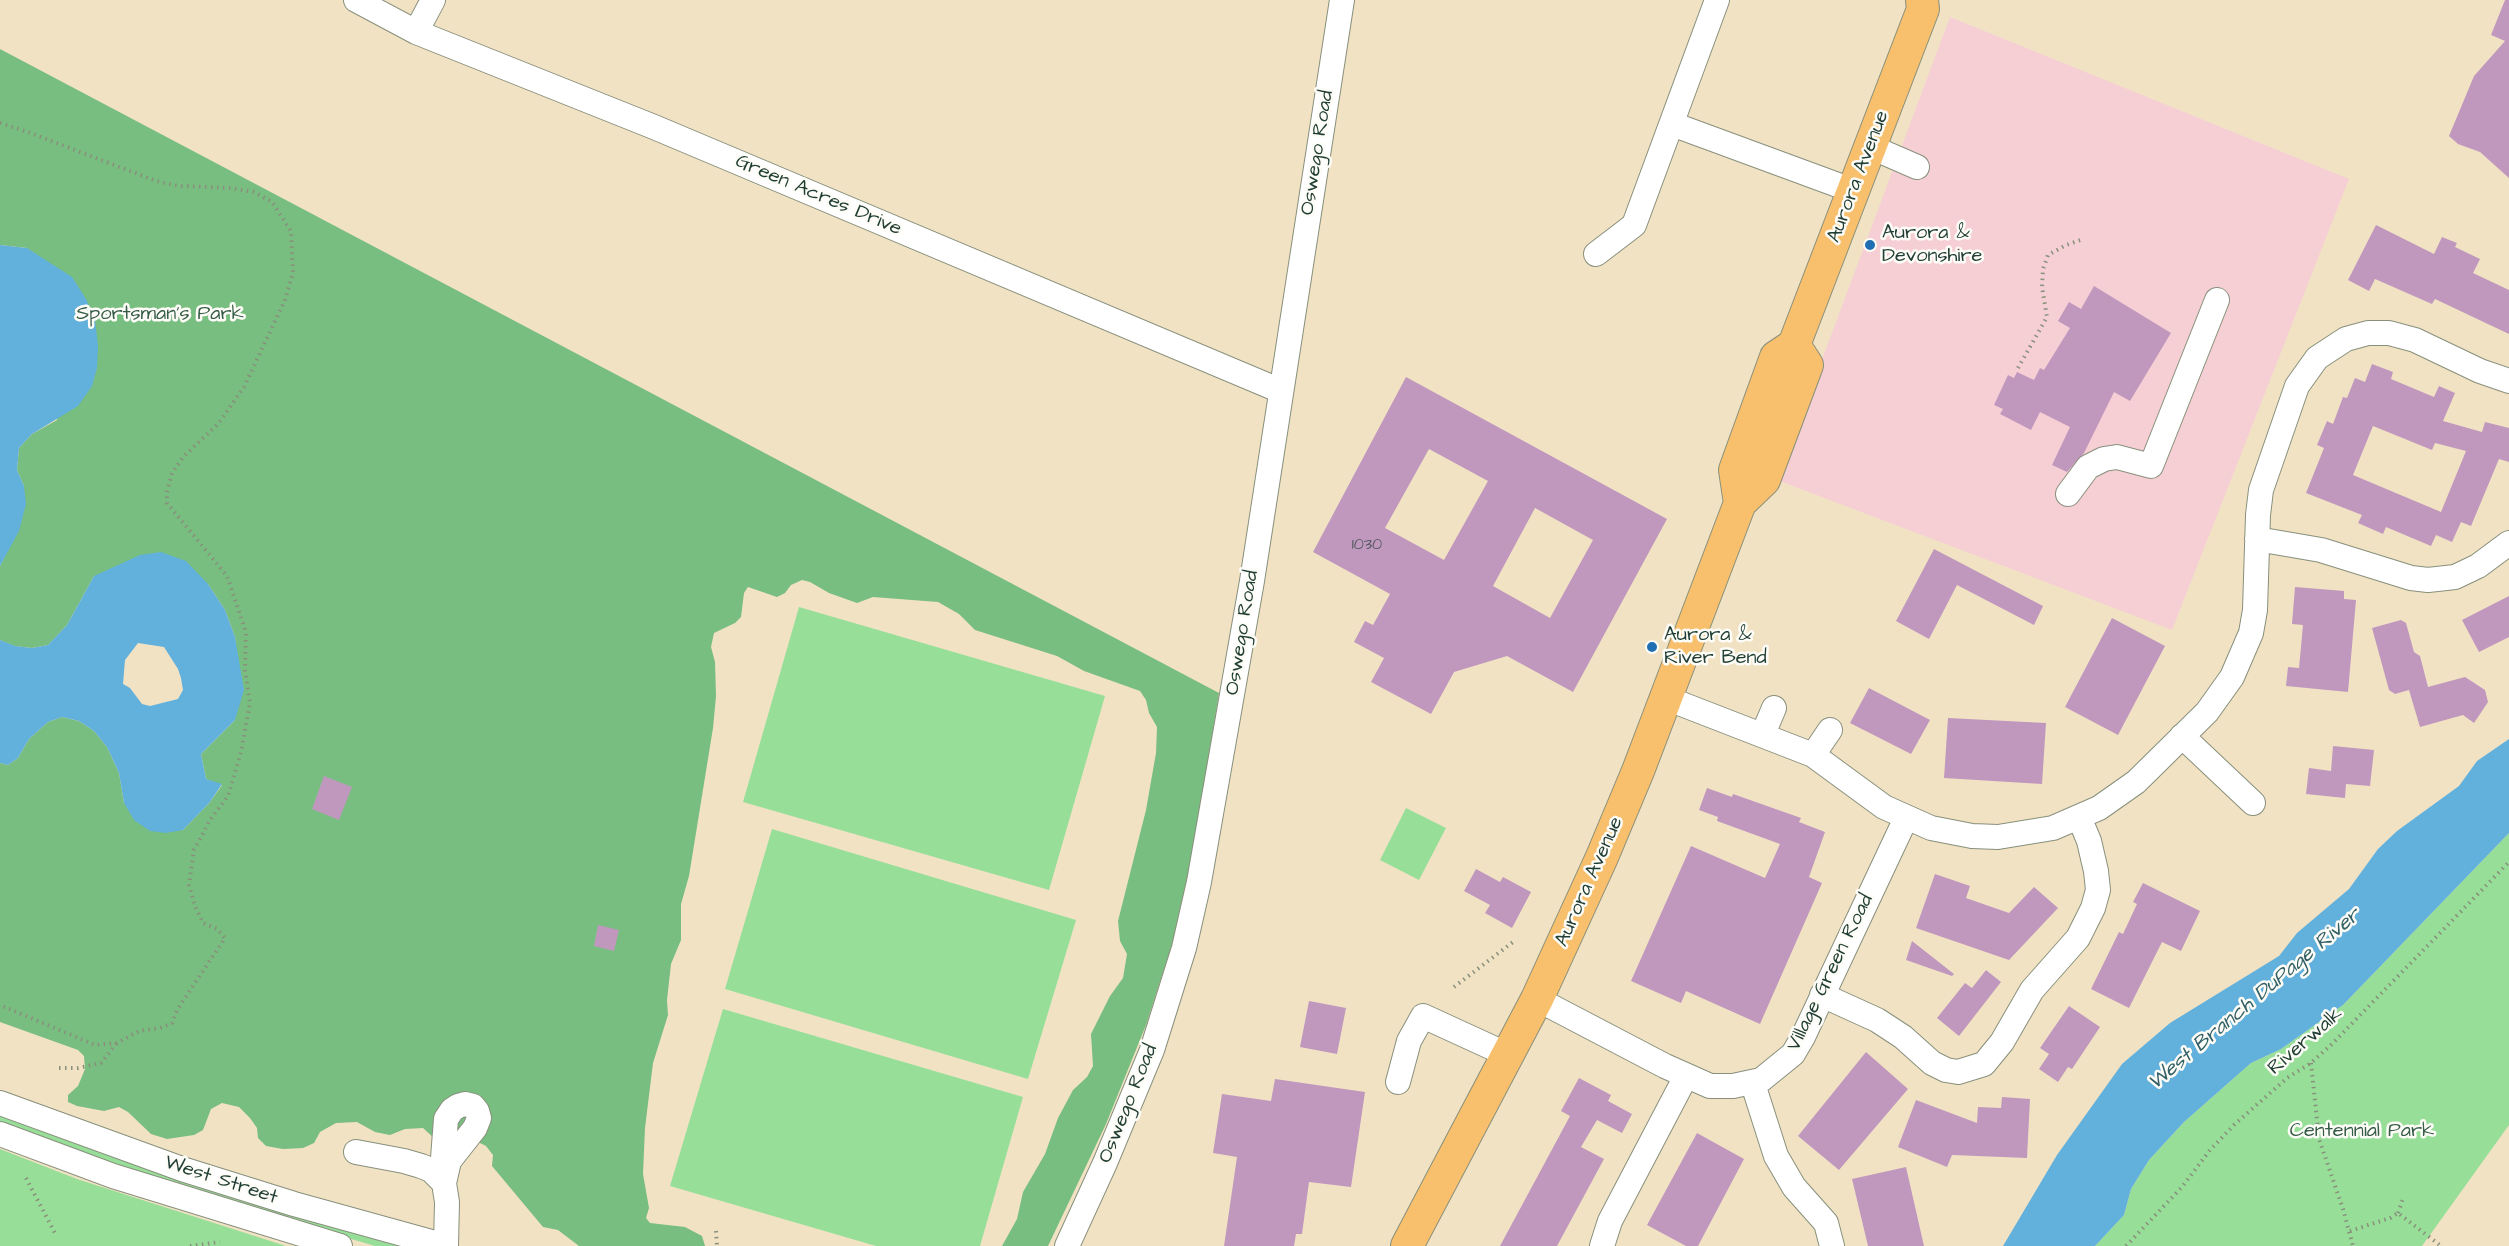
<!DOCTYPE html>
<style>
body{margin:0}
canvas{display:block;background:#f1e2c4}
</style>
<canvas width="2509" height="1246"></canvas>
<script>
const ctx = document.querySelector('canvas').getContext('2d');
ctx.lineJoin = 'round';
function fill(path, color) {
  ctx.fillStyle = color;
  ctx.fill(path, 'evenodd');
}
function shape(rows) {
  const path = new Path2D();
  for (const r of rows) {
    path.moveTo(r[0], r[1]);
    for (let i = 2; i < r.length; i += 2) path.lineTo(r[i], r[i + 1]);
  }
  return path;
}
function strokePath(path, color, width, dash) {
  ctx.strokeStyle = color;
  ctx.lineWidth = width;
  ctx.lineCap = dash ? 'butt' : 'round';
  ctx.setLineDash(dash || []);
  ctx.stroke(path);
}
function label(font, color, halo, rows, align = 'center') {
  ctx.font = font + ' "Architects Daughter",sans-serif';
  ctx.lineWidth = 5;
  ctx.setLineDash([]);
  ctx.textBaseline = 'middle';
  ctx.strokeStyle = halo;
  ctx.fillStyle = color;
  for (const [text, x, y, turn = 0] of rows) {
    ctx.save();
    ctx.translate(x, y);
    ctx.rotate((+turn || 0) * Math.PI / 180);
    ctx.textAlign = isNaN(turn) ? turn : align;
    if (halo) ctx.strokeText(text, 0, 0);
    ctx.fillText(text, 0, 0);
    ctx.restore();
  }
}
fill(shape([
 [1950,17,2349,179,2172,630,1777,480]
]), '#f6cfd5');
fill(shape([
 [799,607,1105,696,1049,890,743,802],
 [1406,808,1446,828,1419,880,1380,860],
 [772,829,1076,920,1028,1079,725,989],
 [2509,833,2509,1125,2422,1246,2095,1246,2124,1215,2131,1189,2149,1160,2184,1122,2251,1063,2281,1049,2343,1005],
 [723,1009,1023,1097,980,1246,876,1246,670,1186],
 [0,1115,209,1188,309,1221,407,1246,375,1246,191,1192,0,1123],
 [0,1149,77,1179,286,1246,0,1246]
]), '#97df99');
fill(shape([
 [0,49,1219,693,1192,863,1173,941,1146,1025,1106,1124,1048,1246,1002,1246,1017,1219,1023,1192,1045,1154,1058,1118,1073,1090,1087,1077,1093,1066,1091,1034,1110,996,1123,978,1127,954,1120,941,1118,921,1146,810,1156,753,1157,727,1149,713,1146,700,1140,691,1084,671,1057,656,975,630,959,614,938,602,873,597,857,603,829,593,810,582,802,580,791,585,785,593,777,597,748,587,744,593,741,617,735,623,714,633,711,647,715,662,716,696,713,728,689,876,681,904,681,940,671,964,667,1000,668,1015,653,1063,645,1128,643,1174,649,1208,646,1218,650,1223,685,1227,702,1236,705,1246,579,1246,558,1230,543,1227,492,1166,493,1155,486,1146,478,1142,435,1139,423,1128,405,1129,390,1135,375,1132,357,1122,336,1123,320,1132,314,1143,303,1148,283,1149,266,1146,258,1138,257,1128,250,1118,239,1107,222,1103,211,1109,203,1130,194,1135,167,1139,151,1134,128,1112,119,1107,104,1111,77,1106,68,1102,68,1095,78,1086,85,1069,84,1056,78,1050,0,1022,0,763,8,765,18,758,29,739,48,722,62,717,79,721,94,731,107,747,119,773,124,803,183,830,210,802,222,785,206,779,201,754,235,720,238,663,235,637,225,610,208,584,94,576,67,625,48,645,32,648,14,646,0,640,0,566,7,552,24,486,17,470,19,448,32,434,57,420,27,248,0,245]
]), '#79be81');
fill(shape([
 [0,245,27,248,72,277,86,299,95,320,98,346,97,368,92,386,78,406,32,434,19,448,17,470,24,486,26,504,19,531,0,566],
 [161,552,186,561,208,584,225,610,235,637,244,690,235,720,201,754,206,779,222,784,210,802,183,830,166,833,150,831,134,820,124,803,119,773,107,747,94,731,79,721,62,717,48,722,29,739,18,758,8,765,0,763,0,640,15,646,32,648,48,645,67,625,94,576,140,555],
 [138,643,164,647,178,669,181,678,183,690,178,699,150,706,142,704,130,688,123,684,125,660],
 [2509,739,2509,833,2343,1005,2281,1049,2251,1063,2184,1122,2149,1160,2131,1189,2124,1215,2095,1246,2003,1246,2057,1155,2122,1064,2170,1023,2279,956,2297,933,2349,889,2378,849,2397,831,2459,786,2477,761]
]), '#62b0dc');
fill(shape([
 [2505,0,2509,0,2509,178,2480,152,2458,144,2449,136,2474,76,2505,41,2491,35],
 [2376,225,2434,254,2442,237,2457,243,2455,247,2480,259,2473,273,2509,290,2509,334,2435,299,2432,304,2375,279,2369,291,2348,280],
 [2094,286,2171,333,2130,401,2114,392,2084,453,2067,472,2052,465,2070,427,2040,412,2031,430,2000,414,2003,409,1994,405,2008,375,2014,378,2017,372,2034,380,2040,368,2044,370,2070,328,2058,321,2069,302,2081,309],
 [2372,364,2393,372,2391,379,2434,397,2439,386,2455,393,2443,421,2482,432,2485,422,2509,428,2509,462,2499,459,2471,526,2461,522,2452,542,2436,535,2431,546,2386,527,2383,534,2358,523,2362,515,2306,493,2324,448,2317,445,2327,421,2333,424,2343,397,2347,398,2355,378,2365,382],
 [2373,426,2432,450,2435,443,2466,451,2441,512,2353,475],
 [1406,377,1667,519,1573,692,1507,656,1454,672,1431,714,1371,682,1384,658,1354,642,1365,621,1373,625,1390,594,1313,552],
 [1429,449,1488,481,1444,560,1385,528],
 [1535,508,1593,540,1550,618,1493,586],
 [1934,549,2043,606,2034,625,1957,585,1929,639,1896,621],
 [2295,587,2344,591,2344,599,2356,600,2348,692,2286,686,2288,667,2299,668,2303,625,2292,624],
 [2509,596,2509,637,2479,652,2462,620],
 [2112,618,2165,646,2118,735,2065,707],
 [2401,620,2406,623,2414,652,2420,656,2428,687,2465,677,2485,690,2488,702,2474,723,2463,715,2420,727,2409,690,2395,694,2389,690,2372,628],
 [1869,688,1930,720,1911,754,1850,723],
 [1948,718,2046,723,2042,784,1944,778],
 [2333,746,2374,750,2370,786,2346,784,2345,798,2306,794,2309,768,2331,771],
 [324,776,352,787,339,820,312,809],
 [1707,788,1732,797,1733,794,1801,818,1799,822,1825,832,1809,877,1822,883,1760,1024,1686,991,1681,1003,1631,981,1691,846,1765,878,1780,844,1717,821,1718,817,1699,810],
 [1476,869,1500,882,1503,877,1531,892,1512,928,1485,913,1490,905,1464,891],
 [1935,874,1970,886,1966,898,2009,913,2034,887,2058,908,2009,960,1916,928],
 [2143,883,2200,911,2181,951,2162,942,2129,1008,2091,989,2119,932,2123,934,2137,904,2133,902],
 [598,925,619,930,614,951,594,946],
 [1912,941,1954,974,1952,976,1906,960],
 [1986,970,2001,982,1959,1036,1937,1018,1965,983,1972,988],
 [1309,1001,1346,1008,1337,1054,1300,1047],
 [2069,1006,2100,1027,2072,1069,2068,1067,2058,1082,2039,1069,2049,1054,2040,1048],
 [1866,1052,1908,1089,1839,1170,1798,1136],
 [1579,1078,1611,1095,1608,1101,1632,1114,1622,1133,1597,1120,1581,1147,1604,1159,1557,1246,1500,1246,1570,1116,1561,1111],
 [1275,1079,1365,1092,1351,1187,1309,1182,1302,1234,1296,1234,1294,1246,1224,1246,1237,1157,1213,1153,1222,1094,1271,1101],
 [2002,1097,2030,1099,2027,1158,1952,1155,1947,1167,1898,1147,1916,1100,1977,1123,1978,1107,2001,1108],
 [1697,1133,1744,1159,1698,1246,1686,1246,1647,1225],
 [1906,1167,1924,1246,1868,1246,1852,1179]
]), '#c098be');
const minor = shape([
 [356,0,416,32,654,127,1281,391],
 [416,32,433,0],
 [1672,124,1854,191],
 [1871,147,1917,167],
 [1596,254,1634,225,1717,0],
 [2068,494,2088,467,2104,459,2117,457,2151,466,2217,300],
 [2257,539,2321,550,2411,578,2428,580,2455,577,2478,566,2509,543],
 [1666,698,1813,755,1884,807,1931,828,1972,836,1998,837,2053,828,2099,808,2136,782,2207,712,2232,677,2251,633,2255,610,2258,515,2261,490,2297,386,2317,358,2346,339,2368,333,2389,333,2415,340,2480,371,2509,381],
 [1763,734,1774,708],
 [2182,736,2253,803],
 [1813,755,1830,730],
 [1822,995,1877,1020,1903,1037,1932,1063,1946,1070,1958,1072,1984,1064,2002,1042,2032,990,2078,938,2093,908,2098,890,2096,871,2089,841,2079,817],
 [1537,999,1665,1066,1710,1086,1733,1086,1761,1080,1793,1054,1803,1037,1906,818],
 [1398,1082,1409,1041,1423,1016,1508,1055],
 [1753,1084,1776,1156,1794,1187,1826,1223,1832,1246],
 [0,1103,182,1169,294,1204,446,1246],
 [0,1134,113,1176,340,1246],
 [356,1152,404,1161,421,1166,431,1170,444,1183],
 [444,1183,449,1161,475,1128,479,1118,477,1111,473,1106,465,1104,458,1106,452,1110,446,1119,443,1158,444,1183,447,1202,446,1246],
 [1067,1246,1105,1163,1152,1050,1184,948,1199,882,1252,581,1342,0],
 [1602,1246,1610,1221,1686,1076]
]);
const major = shape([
 [1740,503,1735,470,1776,357,1794,345,1923,9,1922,0],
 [1407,1246,1537,999,1602,857,1638,771,1740,503,1764,480,1807,365,1794,345]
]);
strokePath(minor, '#88907c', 26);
strokePath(major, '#88907c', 34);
strokePath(shape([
 [0,123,28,132,156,181,179,186,230,188,254,192,272,202,291,231,293,273,285,300,244,387,218,424,183,457,172,473,167,492,167,503,227,576,246,632,245,670,250,703,241,752,228,796,210,820,194,850,189,885,195,906,203,923,217,929,225,938,177,1010,172,1023,160,1028,139,1031,117,1043,95,1045,0,1005],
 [2018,368,2047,317,2042,287,2043,269,2048,255,2066,245,2083,239],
 [1454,987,1513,942],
 [2311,1063,2319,1139,2343,1209,2353,1246],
 [59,1068,78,1068,101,1063,117,1043],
 [26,1178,56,1235],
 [2398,1213,2404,1196],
 [716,1231,717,1246],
 [2350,1231,2390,1218,2398,1213,2441,1246],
 [190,1246,220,1242],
 [2126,1246,2182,1187,2210,1150,2234,1125,2287,1078,2311,1063,2332,1044,2509,862]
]), '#88907c', 4, [1.5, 4.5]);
strokePath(minor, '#fff', 24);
strokePath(major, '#f8bf6c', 32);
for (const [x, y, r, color] of [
 [1870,245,6,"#1f6fb2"],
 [1652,647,6,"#1f6fb2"]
]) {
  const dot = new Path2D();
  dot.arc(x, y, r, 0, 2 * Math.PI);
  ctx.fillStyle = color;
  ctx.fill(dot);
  strokePath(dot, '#fdfcf7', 2);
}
label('16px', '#475456', null, [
 ["1030",1367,546]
]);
label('20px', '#1f3d34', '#fdfcf7', [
 ["Oswego Road",1318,153,-81],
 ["Aurora Avenue",1859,177,-69],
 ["Green Acres Drive",818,196,23],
 ["Oswego Road",1243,633,-81],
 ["Aurora Avenue",1590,882,-66],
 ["Village Green Road",1831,973,-64],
 ["Riverwalk",2306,1042,-41],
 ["Oswego Road",1129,1104,-68],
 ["West Street",221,1181,18]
]);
label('20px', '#1f3d34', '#fdfcf7', [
 ["Aurora &",1882,234],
 ["Devonshire",1882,257],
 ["Aurora &",1664,636],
 ["River Bend",1664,659]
], 'left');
label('20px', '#375d48', '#fdfcf7', [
 ["Sportsman's Park",160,315],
 ["Centennial Park",2362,1132]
]);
label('italic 21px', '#336066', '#fdfcf7', [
 ["West Branch DuPage River",2255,1000,-40]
]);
</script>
